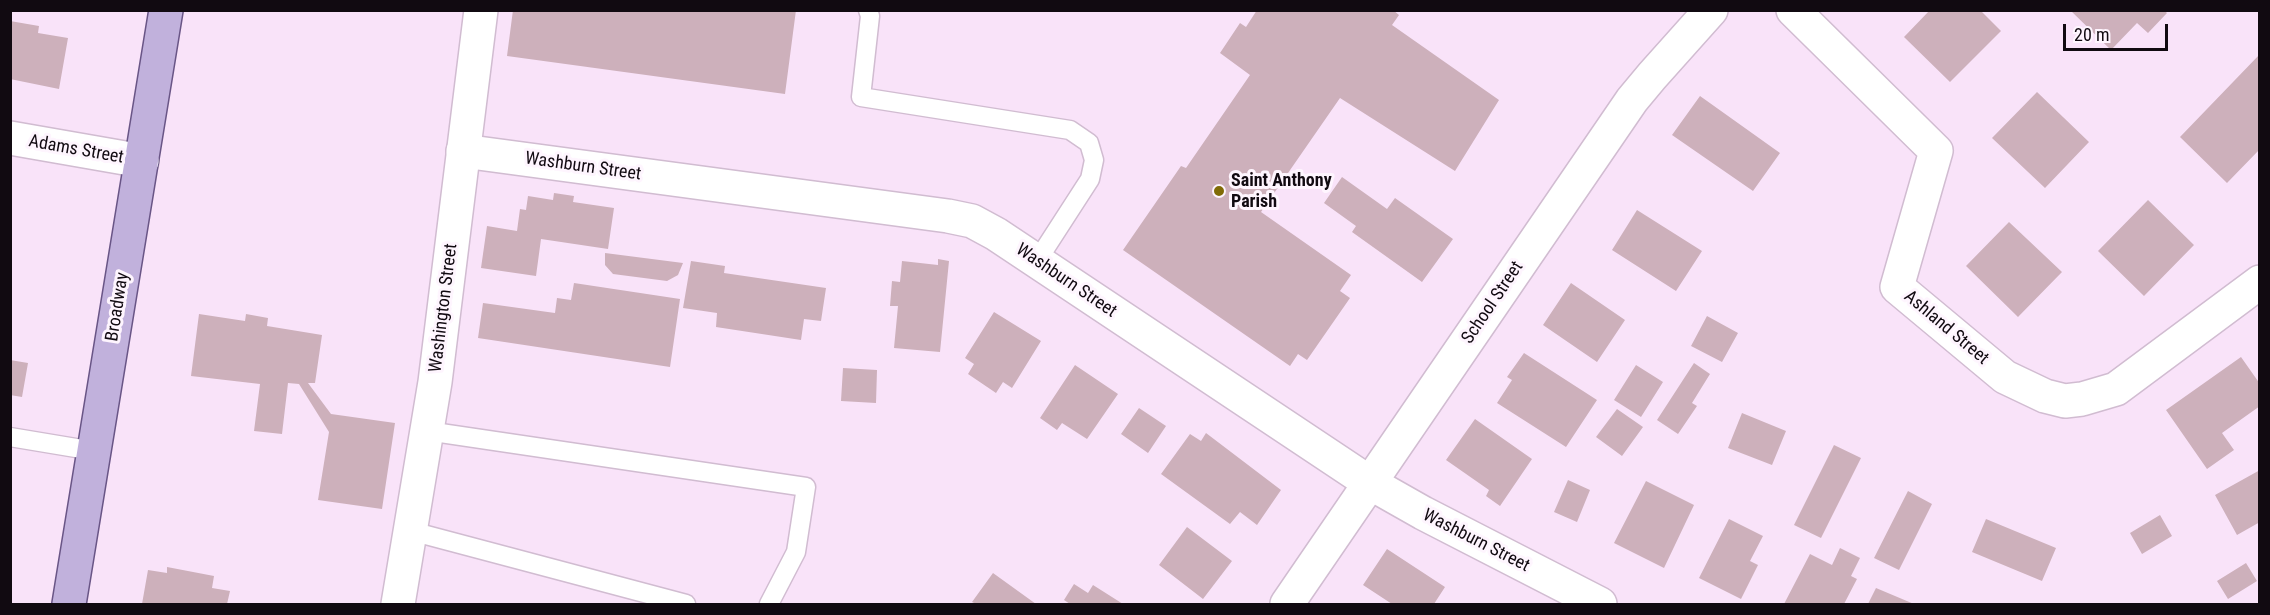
<!DOCTYPE html>
<style>
body{margin:0}
#map{position:relative;width:2270px;height:615px;overflow:hidden;background:#f9e3f9;font-family:"Roboto Condensed",sans-serif}
canvas{display:block}
.frame{position:absolute;inset:0;border:12px solid #110a11;pointer-events:none}
.scale{position:absolute;left:2063px;top:24px;width:105px;height:27px;box-sizing:border-box;border:3px solid #110a11;border-top:0;padding-left:8px;font-size:18px;line-height:21px;white-space:nowrap;color:#110a11;-webkit-text-stroke:4px #fef5fe;paint-order:stroke}
</style>
<div id="map">
<canvas width="2270" height="615"></canvas>
<div class="frame"></div>
<div class="scale">20 m</div>
</div>
<script>
const ctx = document.querySelector('canvas').getContext('2d');
ctx.lineJoin = 'round';
function fill(path, color) {
  ctx.fillStyle = color;
  ctx.fill(path, 'evenodd');
}
function shape(rows) {
  const path = new Path2D();
  for (const r of rows) {
    path.moveTo(r[0], r[1]);
    for (let i = 2; i < r.length; i += 2) path.lineTo(r[i], r[i + 1]);
  }
  return path;
}
function strokePath(path, color, width, dash) {
  ctx.strokeStyle = color;
  ctx.lineWidth = width;
  ctx.lineCap = dash ? 'butt' : 'round';
  ctx.setLineDash(dash || []);
  ctx.stroke(path);
}
function label(font, color, halo, rows, align = 'center') {
  ctx.font = font + ' "Roboto Condensed",sans-serif';
  ctx.lineWidth = 6;
  ctx.setLineDash([]);
  ctx.textBaseline = 'middle';
  ctx.strokeStyle = halo;
  ctx.fillStyle = color;
  for (const [text, x, y, turn = 0] of rows) {
    ctx.save();
    ctx.translate(x, y);
    ctx.rotate((+turn || 0) * Math.PI / 180);
    ctx.textAlign = isNaN(turn) ? turn : align;
    if (halo) ctx.strokeText(text, 0, 0);
    ctx.fillText(text, 0, 0);
    ctx.restore();
  }
}
fill(shape([
 [513,10,796,10,785,94,507,56],
 [1257,10,1393,10,1399,15,1392,25,1499,100,1455,171,1340,98,1261,212,1351,275,1340,291,1350,298,1307,360,1298,354,1290,366,1123,250,1181,166,1186,168,1250,75,1220,53,1240,23,1246,27],
 [1930,10,1980,10,2001,31,1950,82,1904,37],
 [2070,10,2164,10,2167,13,2148,33,2137,23,2111,50],
 [10,21,39,26,38,33,68,38,59,89,10,79],
 [2260,54,2260,149,2227,183,2180,137],
 [2037,92,2089,142,2045,188,1992,138],
 [1700,96,1780,153,1753,191,1672,135],
 [1342,177,1387,209,1395,198,1453,239,1422,282,1352,232,1356,226,1324,203],
 [554,193,574,196,573,202,614,208,608,249,541,239,536,276,481,268,487,226,517,231,520,209,526,210,528,196,553,200],
 [2148,200,2194,245,2144,296,2098,251],
 [1637,210,1702,251,1676,291,1612,250],
 [2009,222,2062,272,2018,317,1966,266],
 [605,253,683,263,678,275,667,281,613,274,605,265],
 [938,259,949,261,940,352,894,348,898,306,890,306,892,281,900,282,902,261,938,265],
 [691,261,725,266,724,273,826,288,821,321,804,319,801,340,716,327,717,313,683,308],
 [574,283,680,299,670,367,478,338,483,303,555,313,557,298,571,300],
 [1571,283,1625,320,1597,362,1543,325],
 [994,312,1041,341,1012,388,1003,382,996,393,968,374,974,364,965,358],
 [199,314,245,321,246,314,268,318,267,326,322,335,315,383,308,383,331,414,395,423,382,509,318,500,329,432,299,384,288,383,282,434,254,431,260,384,191,376],
 [1707,316,1738,333,1722,362,1691,346],
 [1524,353,1597,400,1566,447,1497,403,1512,380,1507,377],
 [2241,357,2260,384,2260,406,2222,433,2234,450,2207,469,2166,410],
 [10,360,28,363,22,397,10,395],
 [1694,363,1710,374,1692,403,1697,406,1678,434,1657,420],
 [1075,365,1118,394,1087,439,1062,423,1057,430,1040,418],
 [1636,365,1663,382,1641,417,1614,400],
 [843,368,877,370,876,403,841,401],
 [1139,408,1166,426,1148,453,1121,434],
 [1617,409,1643,427,1622,456,1596,437],
 [1742,413,1786,431,1772,465,1728,448],
 [1475,419,1532,459,1500,506,1486,496,1489,490,1446,460],
 [1206,433,1281,490,1257,525,1240,512,1230,524,1161,474,1190,434,1201,441],
 [1834,445,1861,458,1821,538,1794,525],
 [2260,470,2260,522,2237,535,2215,495],
 [1568,480,1590,490,1577,522,1554,512],
 [1646,481,1694,505,1664,568,1614,543],
 [1908,491,1932,504,1899,570,1874,558],
 [2160,515,2172,536,2142,554,2130,533],
 [1729,519,1763,536,1750,561,1758,565,1741,599,1699,578],
 [1986,519,2056,548,2042,581,1972,552],
 [1187,527,1232,561,1203,599,1159,565],
 [1840,548,1860,558,1851,576,1857,579,1844,604,1784,604,1810,554,1832,565],
 [1387,549,1445,587,1434,604,1392,604,1363,585],
 [2246,563,2257,581,2228,599,2217,581],
 [167,567,214,576,212,588,230,591,227,604,142,604,148,570,167,573],
 [993,573,1036,604,976,604,972,602],
 [1074,584,1088,593,1093,585,1123,604,1070,604,1064,600],
 [1876,588,1914,604,1868,604]
]), '#cdb0bb');
const service = shape([
 [868,10,870,16,861,97,1070,130,1089,143,1094,160,1090,179,1037,261],
 [427,431,806,487,796,552,769,604],
 [10,437,94,451],
 [411,531,686,604]
]);
const minor = shape([
 [1793,10,1936,151,1897,287,2005,377,2045,396,2065,401,2082,399,2116,389,2260,282],
 [10,138,142,161],
 [463,151,948,216,972,221,996,234,1370,483,1423,513,1600,604]
]);
const tertiary = shape([
 [398,604,435,382,481,10],
 [1287,604,1632,100,1652,76,1711,10]
]);
const primary = shape([
 [69,604,166,10]
]);
strokePath(service, '#d1bcd1', 21);
strokePath(minor, '#d1bcd1', 36);
strokePath(tertiary, '#d1bcd1', 36);
strokePath(primary, '#695586', 36);
strokePath(service, '#fff', 18);
strokePath(minor, '#fff', 33);
strokePath(tertiary, '#fff', 33);
strokePath(primary, '#c1b1dc', 33);
for (const [x, y, r, color] of [
 [1219,191,6,"#806c07"]
]) {
  const dot = new Path2D();
  dot.arc(x, y, r, 0, 2 * Math.PI);
  ctx.fillStyle = color;
  ctx.fill(dot);
  strokePath(dot, '#fef5fe', 2);
}
label('18px', '#110a11', '#fef5fe', [
 ["Adams Street",76,150,10],
 ["Washburn Street",583,167,8],
 ["Washburn Street",1066,281,34],
 ["School Street",1493,303,-56],
 ["Broadway",118,307,-81],
 ["Washington Street",444,308,-83],
 ["Ashland Street",1946,328,40],
 ["Washburn Street",1476,541,27]
]);
label('bold 18px', '#110a11', '#fef5fe', [
 ["Saint Anthony",1231,181],
 ["Parish",1231,202]
], 'left');
</script>
